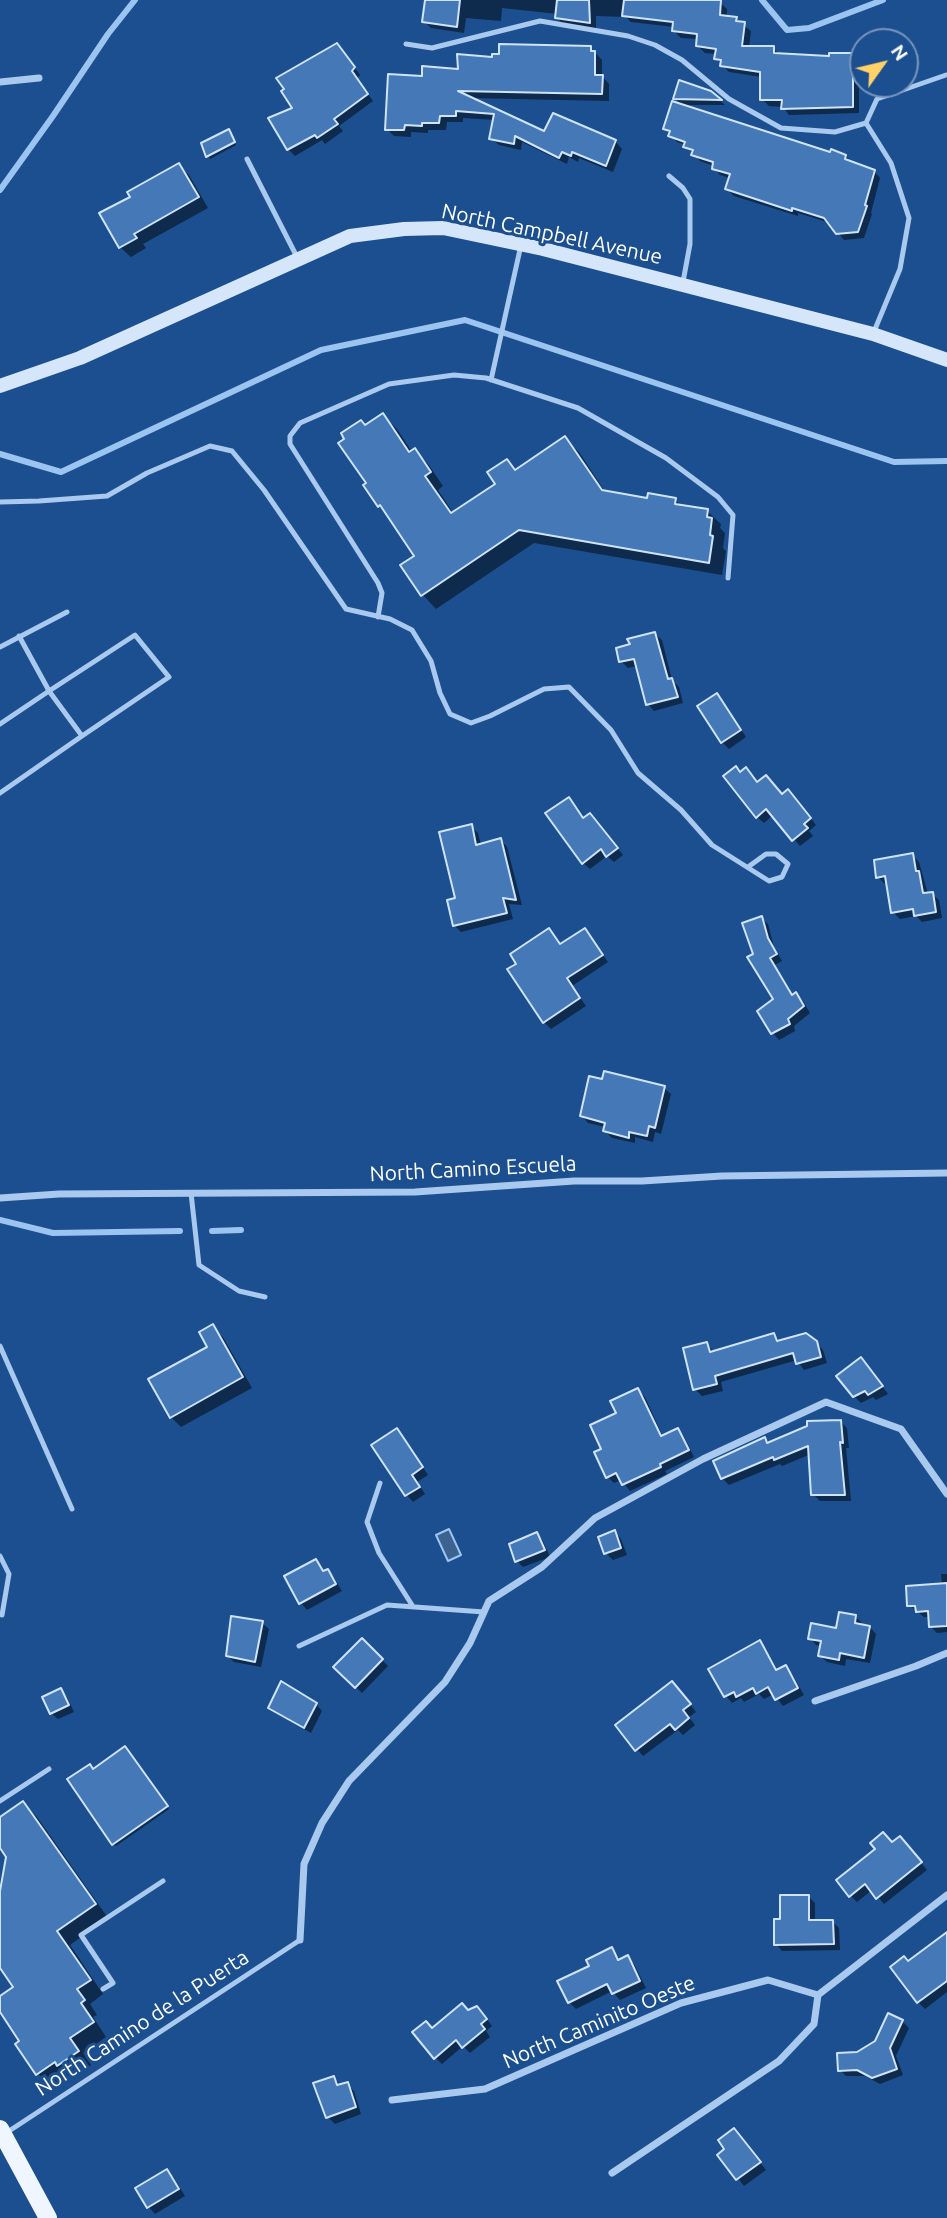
<!DOCTYPE html>
<style>
body{margin:0}
#map{position:relative;width:947px;height:2218px;overflow:hidden;background:#1b4f8f;font-family:Ubuntu,sans-serif}
canvas{display:block}
.north{position:absolute;left:849px;top:28px;width:70px;height:70px;box-sizing:border-box;background:#1b4f8f;border:2px solid #7695bc;border-radius:50%;rotate:56deg;font-size:19px;font-weight:700;line-height:28px;text-align:center;color:#fff}
.north::after{content:'';display:block;margin:auto;width:24px;height:32px;background:#ffd166;clip-path:polygon(50% 0,100% 100%,50% 72%,0 100%)}
</style>
<div id="map">
<canvas width="947" height="2218"></canvas>
<div class="north">N</div>
</div>
<script>
const ctx = document.querySelector('canvas').getContext('2d');
ctx.lineJoin = 'round';
function fill(path, color) {
  ctx.fillStyle = color;
  ctx.fill(path, 'evenodd');
}
function shape(rows) {
  const path = new Path2D();
  for (const r of rows) {
    path.moveTo(r[0], r[1]);
    for (let i = 2; i < r.length; i += 2) path.lineTo(r[i], r[i + 1]);
  }
  return path;
}
function strokePath(path, color, width, dash) {
  ctx.strokeStyle = color;
  ctx.lineWidth = width;
  ctx.lineCap = dash ? 'butt' : 'round';
  ctx.setLineDash(dash || []);
  ctx.stroke(path);
}
function label(font, color, halo, rows, align = 'center') {
  ctx.font = font + ' Ubuntu,sans-serif';
  ctx.lineWidth = 6;
  ctx.setLineDash([]);
  ctx.textBaseline = 'middle';
  ctx.strokeStyle = halo;
  ctx.fillStyle = color;
  for (const [text, x, y, turn = 0] of rows) {
    ctx.save();
    ctx.translate(x, y);
    ctx.rotate((+turn || 0) * Math.PI / 180);
    ctx.textAlign = isNaN(turn) ? turn : align;
    if (halo) ctx.strokeText(text, 0, 0);
    ctx.fillText(text, 0, 0);
    ctx.restore();
  }
}
const water = shape([
 [449,1529,461,1555,448,1561,436,1535,449,1529]
]);
fill(water, '#3c6290');
strokePath(water, '#9cc4f0', 2);
fill(shape([
 [427,0,717,0,727,9,727,17,736,19,751,31,749,48,773,48,780,55,830,57,861,55,863,57,863,78,859,78,859,113,789,115,783,107,769,106,762,99,762,77,729,72,716,58,717,54,705,53,698,46,698,39,681,38,674,31,674,27,631,22,626,17,596,16,596,29,564,25,557,18,558,14,502,8,501,21,466,18,464,33,431,28,424,21],
 [590,47,602,60,602,76,609,84,609,101,468,98,545,133,615,141,622,149,613,172,579,158,578,162,569,157,567,164,522,142,521,150,499,145,491,138,495,120,463,118,463,122,447,122,446,130,428,130,428,133,411,132,411,137,394,136,387,129,424,78,460,71,494,59],
 [343,52,360,75,357,78,373,101,339,126,343,131,325,144,322,140,295,156,288,149,295,109],
 [710,92,725,105,681,105,675,98],
 [665,128,846,156,853,163,874,171,880,178,871,213,872,214,864,238,844,240,830,223,798,213,798,216,734,196,727,189,730,178,720,175,714,168,714,166,700,161,686,145,677,142],
 [229,131,236,145,210,159,203,144],
 [178,165,189,175,208,208,143,244,146,248,131,257,120,247,133,197],
 [383,415,397,429,412,452,415,450,428,464,443,486,438,490,454,514,497,484,507,461,517,471,565,439,579,452,606,493,648,500,675,499,682,507,707,511,721,524,720,528,725,533,723,548,726,551,722,575,534,543,436,609,423,595,403,565,416,556,388,515,379,506,368,484,365,427],
 [655,634,662,640,672,680,679,687,683,703,654,711,648,704,637,666,628,668,621,661],
 [717,695,723,702,746,737,729,749,722,742],
 [740,774,783,796,795,798,816,825,809,831,813,836,800,846,773,815,764,823,757,817],
 [569,799,584,819,590,815,597,822,623,855,614,862,607,856,590,869,583,863,548,813],
 [471,826,478,833,481,845,501,840,507,847,522,905,509,904,513,919,461,932,454,925,457,900],
 [912,855,919,862,928,894,932,894,939,900,942,918,922,922,916,916,900,919,893,912,888,883,885,884,878,877],
 [761,918,768,924,774,947,782,961,775,965,794,996,796,995,803,1001,810,1013,794,1026,795,1031,779,1040,773,1033,760,1011,775,1000,755,955],
 [585,930,608,962,572,986,586,1006,551,1029,544,1022,518,964,549,931,561,945],
 [664,1088,671,1094,661,1134,655,1132,653,1142,635,1137,635,1143,612,1138,605,1131,606,1127,588,1123,582,1116],
 [212,1326,223,1337,252,1388,181,1427,171,1417,210,1347],
 [774,1335,781,1342,816,1342,823,1350,827,1363,804,1370,797,1360,721,1382,723,1391,702,1396,695,1389,707,1344,714,1352],
 [867,1366,888,1394,876,1400,873,1397,861,1403,854,1396],
 [638,1390,645,1397,663,1437,678,1430,684,1437,694,1457,665,1471,667,1474,630,1491,621,1480,614,1483,608,1477,603,1450,618,1414],
 [841,1422,847,1428,849,1448,846,1448,851,1501,820,1501,813,1494,811,1454,782,1466,780,1464,729,1485,722,1478,764,1439,769,1444],
 [403,1437,428,1475,417,1482,425,1494,413,1502,407,1495,374,1446],
 [615,1532,621,1539,627,1555,613,1560,606,1553],
 [537,1534,543,1541,550,1557,523,1567,517,1561],
 [316,1561,325,1572,328,1571,334,1578,342,1591,307,1610,301,1603,286,1577],
 [941,1574,947,1574,947,1632,937,1633,930,1626,930,1617,924,1617,909,1605,942,1586],
 [856,1617,862,1623,862,1626,870,1627,876,1634,870,1663,846,1659,845,1666,827,1662,820,1656,822,1646,816,1645,810,1638,837,1630],
 [262,1623,269,1629,261,1667,234,1662,228,1656],
 [362,1640,388,1666,362,1693,336,1667],
 [760,1642,766,1649,778,1671,785,1667,792,1674,804,1695,783,1706,774,1694,764,1699,759,1694,744,1702,741,1698,732,1703,726,1696,711,1669],
 [60,1690,67,1697,74,1712,58,1719,51,1713],
 [679,1690,696,1712,689,1717,695,1725,683,1735,678,1730,643,1756,618,1726],
 [316,1704,322,1711,311,1733,277,1714,270,1707],
 [128,1751,169,1809,116,1846,113,1844,94,1771],
 [23,1803,37,1817,108,1918,70,1945,103,1994,90,2004,97,2015,93,2017,106,2037,83,2053,91,2065,72,2078,69,2075,51,2087,38,2074,22,2041,0,2009,0,1998,16,1988,0,1965,0,1900,8,1856,0,1845,0,1819],
 [892,1844,907,1845,927,1870,884,1904,872,1890,857,1902,850,1895],
 [808,1896,815,1903,815,1922,833,1922,839,1928,840,1950,782,1951,776,1944,782,1921],
 [947,1934,947,1992,925,2009,918,2002,908,1963],
 [612,1949,621,1961,627,1957,634,1964,646,1988,620,2000,612,1991,576,2009,569,2002,591,1967],
 [468,2012,484,2015,492,2026,486,2031,490,2037,470,2053,463,2046,442,2064,436,2058,433,2030],
 [902,2021,909,2028,896,2056,903,2075,880,2084,865,2076,846,2076,840,2070],
 [333,2078,340,2084,347,2084,354,2091,361,2114,335,2124,328,2117,315,2084],
 [734,2130,766,2170,744,2186,720,2155,726,2150],
 [167,2171,173,2177,185,2196,155,2214,149,2207,137,2188]
]), '#0007');
strokePath(shape([
 [762,0,787,30,809,28,883,0],
 [0,190,53,116,108,34,135,0],
 [0,454,61,472,321,350,465,320,894,462,947,461],
 [0,1220,53,1233,180,1231],
 [212,1231,241,1230]
]), '#9cc4f0', 6);
const building = shape([
 [425,0,460,0,457,27,422,22,425,0],
 [557,0,589,0,590,23,555,18,557,0],
 [624,0,721,0,720,15,737,17,736,21,745,22,742,46,774,46,774,53,829,56,829,53,861,53,861,72,853,71,853,107,781,109,782,100,760,100,760,72,720,66,721,60,714,59,716,49,696,46,697,34,672,31,673,22,622,16,624,0],
 [337,43,355,67,352,71,368,94,334,119,338,124,317,138,315,135,287,150,268,118,292,108,281,91,284,89,276,78,337,43],
 [499,44,591,46,591,51,595,51,595,75,603,75,602,94,458,91,544,131,553,113,616,140,606,166,572,152,571,156,562,152,559,158,515,136,514,144,489,139,494,114,456,111,456,116,440,116,439,123,422,123,422,126,405,125,404,130,385,130,388,74,422,76,422,66,458,69,457,54,492,57,492,54,499,54,499,44],
 [679,80,711,91,722,100,673,99,679,80],
 [672,101,830,152,831,149,846,155,845,159,875,170,865,205,867,206,858,232,836,234,824,218,792,208,792,211,725,189,730,174,712,169,713,162,691,155,693,150,683,147,685,142,668,136,670,131,663,129,672,101],
 [229,129,235,142,206,157,201,143,229,129],
 [179,163,199,197,134,234,137,238,119,248,99,213,130,197,127,192,179,163],
 [383,413,409,452,415,448,431,472,425,476,451,513,495,484,487,472,507,459,515,470,565,436,602,490,647,498,648,493,676,498,675,504,708,509,707,517,712,518,710,535,713,536,709,563,519,530,421,596,400,565,414,556,380,505,378,507,363,485,366,483,338,443,344,439,341,433,361,420,365,425,383,413],
 [655,632,668,679,672,678,678,697,646,705,634,659,619,662,616,648,630,644,627,639,655,632],
 [717,693,741,730,721,743,697,706,717,693],
 [736,766,740,772,746,767,757,782,766,775,782,794,788,789,811,818,804,824,808,828,792,841,766,809,756,818,723,776,736,766],
 [569,797,583,818,590,813,618,848,606,857,601,849,582,864,545,813,569,797],
 [472,824,476,845,501,838,516,900,503,898,507,913,453,926,447,900,455,898,439,832,472,824],
 [913,853,916,871,919,871,923,893,933,892,936,912,914,916,913,909,891,913,885,876,876,878,874,860,913,853],
 [762,916,768,938,777,954,770,958,792,995,796,992,804,1006,788,1019,790,1024,771,1034,757,1011,773,999,747,957,753,954,742,923,762,916],
 [549,928,560,944,585,928,603,955,567,978,580,998,543,1023,507,969,516,964,510,954,549,928],
 [604,1071,665,1086,655,1128,649,1126,647,1136,629,1132,629,1138,603,1131,605,1123,580,1116,589,1076,602,1079,604,1071],
 [213,1324,243,1377,170,1418,148,1379,207,1347,199,1332,213,1324],
 [774,1333,777,1341,806,1333,817,1341,821,1357,796,1364,793,1353,715,1376,717,1384,693,1390,683,1348,707,1342,710,1352,774,1333],
 [861,1357,883,1386,868,1395,865,1391,853,1397,836,1376,861,1357],
 [638,1388,661,1436,678,1428,689,1450,660,1464,661,1467,622,1485,616,1473,606,1478,594,1452,601,1449,590,1425,616,1413,610,1401,638,1388],
 [841,1420,843,1443,840,1442,845,1495,811,1495,808,1446,774,1460,773,1457,721,1479,713,1461,765,1437,767,1443,807,1426,807,1421,841,1420],
 [397,1428,423,1467,412,1475,420,1487,405,1496,371,1445,397,1428],
 [615,1530,621,1548,604,1554,598,1537,615,1530],
 [537,1532,545,1550,515,1562,509,1544,537,1532],
 [316,1559,323,1571,328,1569,336,1584,299,1604,284,1576,316,1559],
 [947,1583,947,1626,929,1627,928,1611,916,1612,915,1606,907,1606,906,1586,947,1583],
 [839,1612,856,1615,855,1623,870,1626,864,1658,840,1653,839,1660,818,1656,821,1641,808,1639,811,1623,836,1628,839,1612],
 [231,1616,263,1621,255,1662,226,1656,231,1616],
 [362,1638,383,1659,355,1688,333,1667,362,1638],
 [760,1640,776,1670,786,1665,798,1688,775,1700,768,1687,756,1694,753,1688,736,1697,734,1692,724,1697,708,1669,760,1640],
 [281,1681,317,1703,304,1728,268,1708,281,1681],
 [672,1681,691,1704,683,1710,689,1718,675,1730,670,1724,635,1751,615,1725,672,1681],
 [61,1688,69,1705,50,1714,42,1697,61,1688],
 [125,1746,168,1806,112,1845,67,1779,90,1764,93,1769,125,1746],
 [23,1801,96,1904,57,1931,91,1980,77,1989,85,2000,81,2003,94,2022,70,2038,79,2051,57,2066,55,2062,36,2075,15,2044,19,2041,0,2012,0,1996,13,1987,0,1968,0,1891,6,1857,0,1848,0,1817,23,1801],
 [883,1832,892,1842,900,1836,922,1862,876,1899,865,1884,849,1897,836,1880,875,1849,870,1843,883,1832],
 [780,1895,809,1895,809,1920,833,1920,834,1944,774,1945,774,1919,780,1919,780,1895],
 [947,1932,947,1981,917,2003,890,1967,904,1956,908,1961,947,1932],
 [612,1947,618,1960,628,1955,640,1981,612,1994,607,1984,568,2003,557,1981,589,1966,586,1960,612,1947],
 [462,2003,468,2010,477,2006,487,2019,481,2024,485,2029,462,2048,456,2040,434,2059,412,2032,426,2021,432,2028,462,2003],
 [888,2013,903,2020,890,2048,897,2069,872,2078,857,2070,838,2071,837,2053,857,2052,875,2041,888,2013],
 [334,2076,337,2085,348,2082,356,2107,326,2118,313,2083,334,2076],
 [734,2128,761,2162,736,2180,717,2155,724,2149,718,2140,734,2128],
 [167,2169,179,2189,147,2208,135,2188,167,2169]
]);
fill(building, '#4478b7');
strokePath(building, '#cfe3fa', 2);
strokePath(shape([
 [406,44,432,48,540,21,628,36,655,45,682,60,729,99,781,128,835,132,866,123,891,163,909,218,900,269,873,334],
 [866,123,877,99,946,75],
 [247,159,298,259],
 [669,176,683,188,690,199,690,244,683,282],
 [491,380,521,245],
 [0,502,39,501,107,496,147,473,210,446,232,451,264,490,346,609,390,619,412,630,431,661,440,693,450,714,471,723,490,716,544,689,569,687,611,730,638,773,681,810,712,845,769,881,782,877,788,864,776,854,766,854,748,867],
 [378,617,382,593,378,583,290,444,290,436,300,423,389,384,454,375,486,378,578,408,666,458,718,497,733,515,728,578],
 [0,647,67,612],
 [0,724,49,691,135,635,169,677,82,736,49,691,48,689,19,636],
 [0,793,82,736],
 [191,1193,199,1265,239,1291,265,1297],
 [0,1346,72,1509],
 [380,1483,367,1522,379,1553,412,1605],
 [0,1556,9,1574,2,1615],
 [299,1646,387,1605,484,1612],
 [0,1801,49,1769],
 [103,1989,113,1983,81,1935,163,1881],
 [6,2133,300,1940]
]), '#a9c9ee', 5);
strokePath(shape([
 [0,82,39,78],
 [0,1198,59,1194,415,1192,574,1181,642,1181,722,1176,947,1173],
 [815,1701,916,1666,947,1653],
 [300,1940,304,1864,322,1823,349,1781,445,1682,470,1643,489,1601,542,1567,595,1518,703,1459,826,1402,901,1429,947,1494],
 [818,1995,947,1895],
 [392,2100,485,2089,681,2003,768,1980,818,1995],
 [612,2173,779,2061,814,2024,818,1995]
]), '#a9c9ee', 7);
strokePath(shape([
 [0,386,80,358,350,236,404,229,443,228,543,249,873,334,947,360]
]), '#d6e6fa', 14);
strokePath(shape([
 [0,2129,48,2218]
]), '#f0f6ff', 18);
label('21px', '#fff', '#1b4f8f', [
 ["North Campbell Avenue",552,234,12],
 ["North Camino Escuela",473,1169,-3],
 ["North Caminito Oeste",599,2022,-23],
 ["North Camino de la Puerta",142,2023,-33]
]);
</script>
